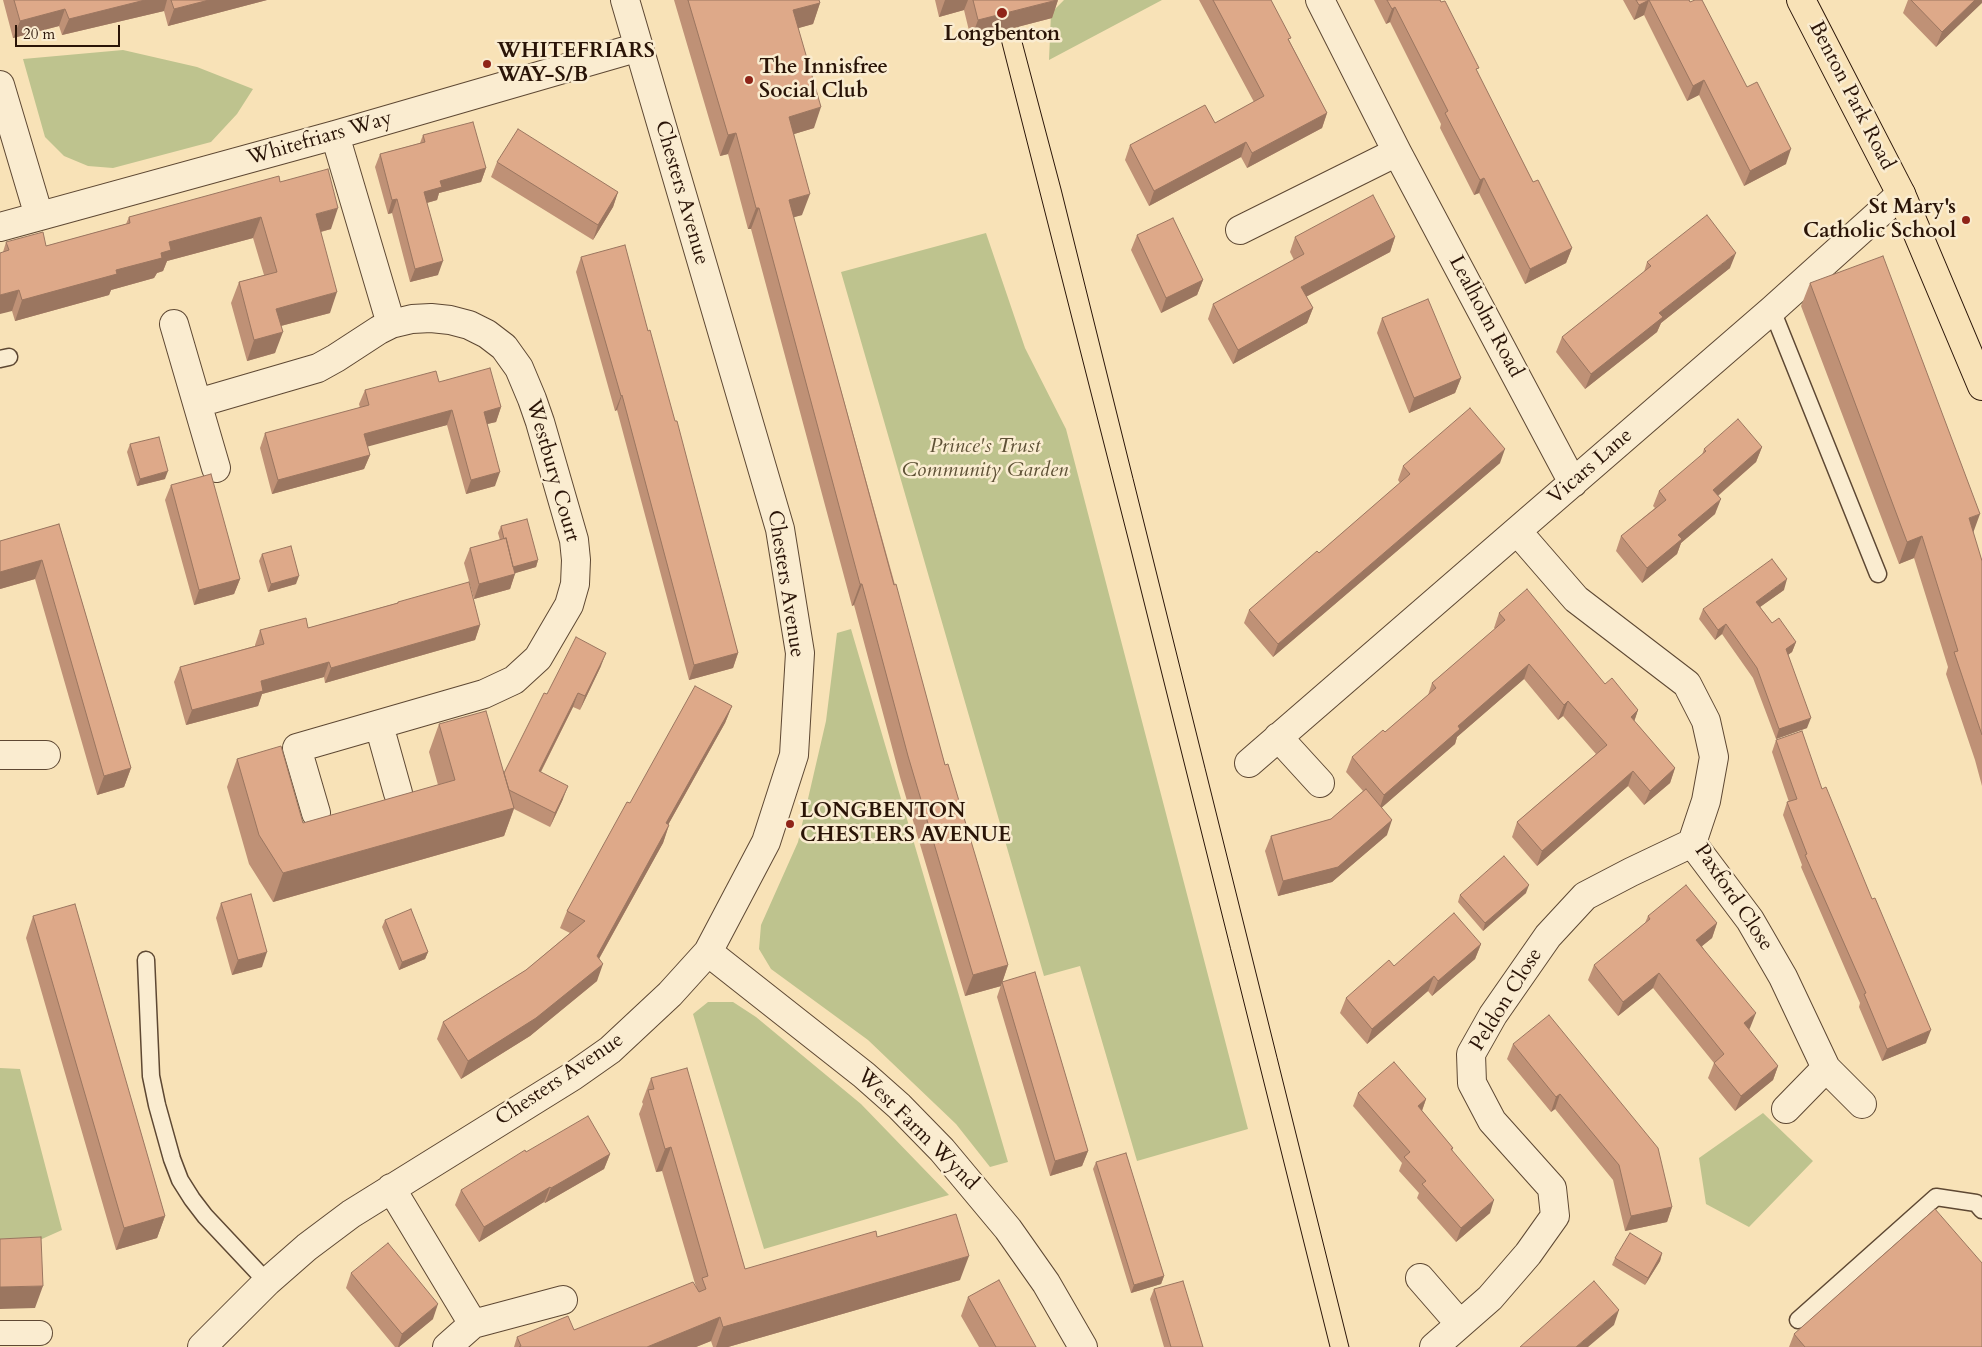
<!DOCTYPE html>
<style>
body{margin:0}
#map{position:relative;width:1982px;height:1347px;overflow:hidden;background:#f8e2b7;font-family:Cardo,serif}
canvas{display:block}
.scale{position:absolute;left:15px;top:25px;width:105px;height:22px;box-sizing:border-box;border:2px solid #2a1407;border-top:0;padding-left:6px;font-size:15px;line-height:18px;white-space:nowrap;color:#2a1407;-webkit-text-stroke:4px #faecd0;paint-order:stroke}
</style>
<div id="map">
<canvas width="1982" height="1347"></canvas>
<div class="scale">20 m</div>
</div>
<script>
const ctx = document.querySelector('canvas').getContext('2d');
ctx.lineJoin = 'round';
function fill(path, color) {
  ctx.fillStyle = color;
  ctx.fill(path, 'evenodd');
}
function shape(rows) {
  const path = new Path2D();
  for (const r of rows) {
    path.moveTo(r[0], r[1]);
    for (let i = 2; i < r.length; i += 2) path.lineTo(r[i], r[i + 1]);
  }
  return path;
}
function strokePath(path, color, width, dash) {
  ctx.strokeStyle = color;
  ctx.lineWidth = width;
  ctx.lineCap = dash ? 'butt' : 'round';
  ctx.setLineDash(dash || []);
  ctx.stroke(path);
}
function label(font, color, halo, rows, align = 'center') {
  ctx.font = font + ' Cardo,serif';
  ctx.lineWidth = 5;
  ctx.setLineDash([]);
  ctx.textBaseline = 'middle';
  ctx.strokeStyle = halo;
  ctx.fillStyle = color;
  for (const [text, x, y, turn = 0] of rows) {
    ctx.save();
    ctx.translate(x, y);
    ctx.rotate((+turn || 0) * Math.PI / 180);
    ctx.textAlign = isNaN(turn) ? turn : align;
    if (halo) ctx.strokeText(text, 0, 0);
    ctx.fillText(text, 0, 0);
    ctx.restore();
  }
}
fill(shape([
 [1064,0,1162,0,1049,60,1051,13],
 [123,50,197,67,253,89,237,114,211,142,113,168,88,166,64,156,45,137,23,59],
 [986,233,1025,348,1066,429,1248,1129,1137,1161,1080,966,1044,976,841,272],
 [851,629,1008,1162,990,1167,956,1124,868,1040,771,969,759,949,761,925,798,842,826,721,837,633],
 [708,1002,733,1002,756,1017,861,1104,949,1195,764,1249,693,1014],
 [0,1068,20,1069,62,1230,24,1247,0,1248],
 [1763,1113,1813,1161,1749,1227,1706,1204,1699,1158]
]), '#bec38e');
const service = shape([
 [1772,310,1878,574],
 [0,359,9,357],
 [146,960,151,1076,157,1105,172,1159,180,1180,192,1199,205,1216,267,1282],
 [1798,1320,1936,1197,1976,1203,1982,1210]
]);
const pedestrian = shape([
 [0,1333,40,1333]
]);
const minor = shape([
 [1320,0,1397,152,1573,483],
 [0,85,39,216],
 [335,135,391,324],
 [0,227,335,135,639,47],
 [1240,230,1397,152],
 [174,324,216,468],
 [198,403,318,368,336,358,379,330,391,324,412,319,431,318,450,320,469,325,487,334,504,347,519,368,532,399,540,422,574,540,576,560,575,584,569,605,538,658,514,680,484,694,297,748,316,813],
 [1517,531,1576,599,1687,684,1706,721,1714,757,1706,801,1692,843,1750,920,1783,977,1826,1068],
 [379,725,398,793],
 [1278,737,1320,783],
 [0,755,46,755],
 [1249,763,1772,310,1901,194],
 [708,952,864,1075,899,1106,942,1150,1008,1229,1046,1283,1083,1347],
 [1786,1109,1826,1068,1862,1104],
 [391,1188,473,1324],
 [1420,1278,1460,1324],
 [202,1347,267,1282,307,1247,351,1214,573,1076,610,1050,670,994,708,952,766,842,794,755,800,653,780,529,625,0],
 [447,1347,473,1324,563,1300],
 [1434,1347,1490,1298,1528,1254,1555,1216,1552,1188,1492,1121,1472,1083,1471,1054,1493,1015,1548,936,1585,896,1631,872,1692,843]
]);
const primary = shape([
 [1801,0,1901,194,1982,386]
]);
strokePath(service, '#5e4833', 19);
strokePath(pedestrian, '#5e4833', 26);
strokePath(minor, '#5e4833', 30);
strokePath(primary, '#2a1407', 30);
strokePath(service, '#faecd0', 16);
strokePath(pedestrian, '#faecd0', 24);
strokePath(minor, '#faecd0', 28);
strokePath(primary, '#f8e2b7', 28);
strokePath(shape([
 [991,0,1131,550,1330,1347],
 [1011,0,1061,189,1349,1347]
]), '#2a1407', 1);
fill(shape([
 [3,0,267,0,168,26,164,11,62,35,59,26,13,38],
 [674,0,819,0,820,3,813,24,798,28,814,128,794,134,802,215,793,217,945,765,1008,965,1001,986,965,996,900,777,854,605,852,606,751,229,748,229,728,154,720,156],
 [935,0,1058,0,1052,18,971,39,964,10,939,17],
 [1199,0,1271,0,1290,42,1327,113,1322,128,1247,168,1241,157,1149,206,1125,160,1130,145,1215,123,1254,102],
 [1374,0,1440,0,1477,72,1533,182,1572,248,1566,263,1525,284,1479,193,1474,195,1440,128,1441,124,1390,22,1386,24],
 [1623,0,1689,0,1786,164,1744,186,1699,95,1687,101,1644,15,1634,20],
 [1908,0,1982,0,1936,47,1903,13],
 [423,135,486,168,481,182,439,193,437,200,427,203,438,275,410,282,392,213,388,214,375,167,380,154,420,143],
 [497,162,618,192,613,207,593,240,491,177],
 [280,182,331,229,321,232,330,313,281,326,275,353,247,361,231,303,239,282,264,275,253,238,167,261,163,271,157,273,154,278,111,290,109,295,15,321,12,311,3,252,6,242,46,246,126,224,129,217],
 [1137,235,1203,280,1197,295,1161,313,1131,250],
 [1295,237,1395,237,1390,252,1306,297,1313,308,1307,323,1233,364,1208,319,1213,304,1294,260,1290,252],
 [581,257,648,331,738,653,733,668,689,680,617,410,615,411,576,272],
 [1647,262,1730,268,1661,323,1657,332,1585,389,1556,352,1562,337,1644,272],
 [1810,283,1973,533,1982,561,1982,786,1975,760,1946,674,1948,667,1914,558,1899,564,1801,306],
 [1382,318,1461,378,1455,393,1409,413,1377,333],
 [439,382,501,407,496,422,487,424,495,486,466,494,447,425,367,446,370,455,364,469,272,494,260,448,265,433,360,408,359,404,365,390],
 [130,444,165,479,137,486,127,452],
 [1762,447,1756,462,1718,496,1715,514,1681,543,1677,554,1642,583,1616,551,1621,536,1655,508,1653,506,1659,491,1702,455,1704,449],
 [1500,463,1273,657,1244,623,1249,610,1319,553,1400,483,1398,480,1403,466],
 [171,485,240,579,234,594,194,605,165,500],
 [59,524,131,768,124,787,97,795,35,579,0,589,0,541],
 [501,526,538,560,536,567,515,573,510,589,474,599,464,563,470,548,500,540,498,533],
 [262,554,296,584,268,592,259,561],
 [1784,590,1760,607,1772,623,1796,642,1792,652,1788,655,1807,728,1776,739,1753,678,1722,634,1715,640,1699,619,1703,609],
 [398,602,480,625,475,640,325,683,324,677,262,694,258,706,186,725,174,682,180,667,255,646,255,645,260,630,308,628,397,603],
 [1499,613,1605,684,1638,710,1634,721,1675,768,1670,783,1644,805,1628,786,1537,866,1512,837,1517,822,1596,754,1563,716,1558,720,1524,679,1457,737,1455,744,1382,807,1387,835,1332,882,1278,896,1265,851,1271,836,1331,819,1363,791,1346,772,1352,757,1385,732,1428,695,1432,683,1495,629,1494,628],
 [601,666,580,710,573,707,541,772,563,799,550,827,514,809,504,836,273,902,249,864,227,787,237,759,303,823,438,785,429,752,439,724,504,773,547,694],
 [732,706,725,723,668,825,669,825,663,843,599,959,597,981,530,1036,461,1079,437,1039,443,1022,526,970,570,933,560,928,567,911,630,803],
 [1776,740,1822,789,1926,1043,1882,1061,1859,1007,1860,1003,1801,867,1802,865,1783,815,1787,802,1789,802,1772,752],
 [1526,893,1483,931,1458,902,1460,895],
 [221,903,262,967,232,975,216,918],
 [33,916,165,1216,157,1238,116,1250,26,938],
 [1648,916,1717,923,1712,938,1702,946,1750,1028,1749,1030,1778,1066,1773,1080,1735,1111,1708,1078,1714,1063,1653,988,1618,1016,1588,980,1594,965,1645,923],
 [385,920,428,952,425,959,399,970,382,927],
 [1481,944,1475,959,1432,996,1428,991,1367,1044,1340,1013,1346,998,1394,966],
 [1002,982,1088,1151,1082,1166,1050,1176,997,997],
 [1513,1044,1672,1207,1667,1222,1625,1231,1613,1180,1555,1109,1551,1112,1507,1059],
 [651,1078,745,1269,877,1237,960,1280,728,1347,713,1347,711,1341,696,1347,514,1347,517,1337,574,1330,696,1287,662,1171,656,1172,639,1114,643,1104,642,1102],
 [1358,1093,1426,1099,1422,1111,1453,1148,1452,1151,1490,1213,1456,1242,1417,1198,1419,1193,1399,1171,1402,1163,1353,1106],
 [526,1152,610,1154,604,1169,545,1203,544,1202,479,1242,455,1205,461,1190],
 [1096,1162,1164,1276,1161,1284,1131,1293,1093,1169],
 [1662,1253,1660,1261,1645,1285,1612,1265,1615,1258],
 [351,1273,433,1319,399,1347,395,1347,346,1288],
 [1154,1289,1203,1347,1164,1347,1150,1299],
 [968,1297,1036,1347,979,1347,961,1316],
 [1794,1334,1982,1347,1789,1347]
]), '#bf9176');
fill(shape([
 [145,0,167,0,164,11,62,35,69,19],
 [209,0,267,0,168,26,174,9],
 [945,0,968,0,964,10,939,17],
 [1058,0,1052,18,971,39,978,20],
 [1649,0,1644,15,1634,20,1639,5],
 [1975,0,1982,0,1982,3,1936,47,1942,32],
 [820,3,813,24,785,32,793,10],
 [1395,7,1390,22,1386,24,1392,9],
 [65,9,59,26,13,38,20,21],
 [1704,80,1699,95,1687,101,1693,86],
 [821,107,814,128,781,138,789,117],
 [1327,113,1322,128,1247,168,1252,153],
 [736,133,728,154,720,156,728,135],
 [1246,142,1241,157,1149,206,1154,191],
 [1791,149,1786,164,1744,186,1750,171],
 [486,168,481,182,439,193,437,200,419,205,424,192,440,181],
 [1484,178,1479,193,1474,195,1480,180],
 [618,192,613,207,593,240,598,225],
 [810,194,802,215,781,221,789,200],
 [397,199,392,213,388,214,392,200],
 [338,208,331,229,308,235,316,214],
 [756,208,759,208,751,229,748,229],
 [261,217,253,238,167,261,163,271,157,273,154,278,111,290,109,295,15,321,22,300,116,270,161,253,169,242],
 [1395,237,1390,252,1296,302,1301,287],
 [1572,248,1566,263,1525,284,1530,269],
 [1736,253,1730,268,1661,323,1657,332,1585,389,1591,374,1659,313],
 [443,261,438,275,410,282,415,269],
 [1203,280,1197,295,1161,313,1166,298],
 [19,290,12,311,0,314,0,295],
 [337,292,330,313,269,329,276,309],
 [1313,308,1307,323,1233,364,1238,350],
 [283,332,275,353,247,361,254,340],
 [1461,378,1455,393,1409,413,1414,398],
 [622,395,617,410,615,411,621,396],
 [501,407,496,422,479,426,484,412],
 [452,410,447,425,359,449,364,434],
 [1762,447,1756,462,1707,505,1713,490],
 [1505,449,1500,463,1273,657,1278,644],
 [370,455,364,469,272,494,278,480],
 [168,471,165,479,137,486,140,479],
 [500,472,495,486,466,494,471,480],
 [1721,499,1715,514,1681,543,1677,554,1642,583,1647,568,1678,535],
 [1980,514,1972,536,1969,518],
 [1922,536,1914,558,1899,564,1907,542],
 [42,560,35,579,0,589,0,572],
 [538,560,536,567,509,575,512,567],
 [515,574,510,589,474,599,479,584],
 [299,576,296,584,268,592,271,584],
 [240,579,234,594,194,605,199,590],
 [1787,579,1784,590,1753,612,1756,602],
 [860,584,862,584,854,605,852,606],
 [1726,624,1722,634,1715,640,1718,630],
 [480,625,475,640,325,683,331,668],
 [1796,642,1792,652,1782,659,1786,649],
 [606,653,601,666,580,710,585,696],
 [738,653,733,668,689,680,694,665],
 [329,662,324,677,262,694,258,706,186,725,192,710,261,681],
 [1529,664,1524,679,1457,737,1455,744,1379,810,1384,795,1458,726],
 [578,693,573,707,534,785,539,771],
 [1568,701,1563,716,1558,720,1564,705],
 [732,706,725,723,659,841,666,823],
 [1638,710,1633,725,1631,717],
 [1811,718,1807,728,1776,739,1779,729],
 [131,768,124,787,97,795,104,776],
 [1675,768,1670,783,1644,805,1650,791],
 [1633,771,1628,786,1537,866,1542,851],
 [568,786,563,799,550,827,555,813],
 [514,808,504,836,273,902,283,873],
 [1392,820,1387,835,1332,882,1278,896,1283,881],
 [669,825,663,843,591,973,603,964,597,981,530,1036,461,1079,468,1061,597,956],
 [1529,885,1526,893,1483,931,1485,923],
 [1717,923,1712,938,1691,955,1696,940],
 [1481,944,1475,959,1432,996,1438,981],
 [267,952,262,967,232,975,238,960],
 [428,952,425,959,399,970,402,962],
 [1008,965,1001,986,965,996,973,975],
 [1659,973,1653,988,1618,1016,1623,1002],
 [1434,976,1428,991,1367,1044,1372,1029],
 [1756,1013,1750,1028,1738,1038,1744,1023],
 [1931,1030,1926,1043,1882,1061,1887,1049],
 [1778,1066,1773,1080,1735,1111,1741,1096],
 [1560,1094,1555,1109,1551,1112,1556,1097],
 [1426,1099,1421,1113,1418,1106],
 [671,1147,662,1171,656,1172,665,1149],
 [1088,1151,1082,1166,1050,1176,1055,1161],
 [610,1154,604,1169,545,1203,551,1188],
 [550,1187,544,1202,479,1242,484,1227],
 [1494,1200,1490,1213,1456,1242,1461,1228],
 [1672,1207,1667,1222,1625,1231,1631,1216],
 [165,1216,157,1238,116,1250,124,1228],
 [1662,1253,1660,1261,1645,1285,1648,1278],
 [969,1256,960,1280,728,1347,716,1347,723,1327],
 [1164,1276,1161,1284,1131,1293,1134,1285],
 [43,1286,35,1308,0,1309,0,1287],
 [438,1304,433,1319,399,1347,398,1347,402,1334],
 [1619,1310,1614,1325,1588,1347,1576,1347],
 [720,1317,711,1341,696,1347,647,1347]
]), '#9b7660');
const building = shape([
 [14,0,145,0,69,19,65,9,20,21,14,0],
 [171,0,209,0,174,9,171,0],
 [688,0,819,0,820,3,793,10,821,107,789,117,810,194,789,200,894,585,896,584,945,765,948,764,1008,965,973,975,908,756,862,584,860,584,759,208,756,208,736,133,728,135,688,0],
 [973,0,1057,0,978,20,973,0],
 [1213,0,1271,0,1291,38,1288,39,1327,113,1252,153,1246,142,1154,191,1130,145,1205,105,1215,123,1264,96,1213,0],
 [1387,0,1440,0,1441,2,1445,1,1479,68,1476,69,1533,182,1538,180,1572,248,1530,269,1484,178,1480,180,1445,113,1448,111,1395,7,1392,9,1387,0],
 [1636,0,1689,0,1690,2,1695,0,1702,0,1747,87,1757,82,1791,149,1750,171,1704,80,1693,86,1649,0,1639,5,1636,0],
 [1911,0,1975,0,1942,32,1911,0],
 [473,122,486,168,440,181,442,187,424,192,443,261,415,269,397,199,392,200,380,154,425,142,423,135,473,122],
 [518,129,618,192,598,225,497,162,518,129],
 [328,169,338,208,316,214,337,292,276,309,283,332,254,340,239,282,277,272,261,217,169,242,171,250,161,253,162,258,116,270,117,274,22,300,19,290,0,295,0,253,9,250,6,242,43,232,46,246,130,223,129,217,279,176,280,182,328,169],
 [1373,195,1395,237,1301,287,1313,308,1238,350,1213,304,1304,254,1295,237,1373,195],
 [1707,215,1736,253,1659,313,1663,317,1591,374,1562,337,1651,266,1647,262,1707,215],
 [1173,218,1203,280,1166,298,1137,235,1173,218],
 [625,245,648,331,650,330,675,421,677,421,738,653,694,665,622,395,621,396,581,257,625,245],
 [1883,256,1980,514,1969,518,1982,561,1982,735,1954,652,1958,651,1922,536,1907,542,1810,283,1883,256],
 [1428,299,1461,378,1414,398,1382,318,1428,299],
 [490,368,501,407,484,412,500,472,471,480,452,410,364,434,370,455,278,480,265,433,369,405,365,390,436,371,439,382,490,368],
 [1470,408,1505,449,1278,644,1249,610,1317,551,1319,553,1410,474,1403,466,1470,408],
 [1738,419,1762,447,1713,490,1721,499,1678,535,1682,539,1647,568,1621,536,1666,500,1659,491,1706,451,1704,449,1738,419],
 [159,437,168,471,140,479,130,444,159,437],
 [211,474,240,579,199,590,171,485,211,474],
 [527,519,538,560,513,567,506,538,504,539,501,526,527,519],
 [59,524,131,768,104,776,42,560,0,572,0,541,59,524],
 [506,538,515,574,479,584,470,548,506,538],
 [291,546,299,576,271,584,262,554,291,546],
 [1772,559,1787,579,1756,602,1772,623,1779,618,1796,642,1786,649,1811,718,1779,729,1757,668,1726,624,1718,630,1703,609,1772,559],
 [469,582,480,625,331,668,329,662,261,681,263,691,192,710,180,667,264,644,260,630,306,618,308,628,398,603,398,602,469,582],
 [1527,589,1605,684,1612,678,1638,710,1631,717,1675,768,1650,791,1633,771,1542,851,1517,822,1607,745,1568,701,1564,705,1529,664,1458,726,1460,729,1384,795,1352,757,1383,730,1385,732,1436,688,1432,683,1505,620,1499,613,1527,589],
 [576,637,606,653,585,696,578,693,539,771,568,786,555,813,509,790,504,773,544,693,547,694,576,637],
 [695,686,732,706,666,823,669,825,597,956,603,964,536,1018,468,1061,443,1022,526,970,585,921,567,911,627,802,630,803,695,686],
 [486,711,514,808,283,873,259,835,237,759,281,746,303,823,455,780,439,724,486,711],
 [1802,731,1822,789,1826,787,1872,899,1875,898,1931,1030,1887,1049,1864,994,1866,993,1805,855,1807,854,1787,802,1797,799,1776,740,1802,731],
 [1366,789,1392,820,1338,867,1283,881,1271,836,1331,819,1366,789],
 [1504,856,1529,885,1485,923,1460,895,1504,856],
 [1686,885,1717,923,1696,940,1756,1013,1744,1023,1778,1066,1741,1096,1714,1063,1724,1054,1659,973,1623,1002,1594,965,1650,919,1648,916,1686,885],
 [251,894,267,952,238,960,221,903,251,894],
 [75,904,165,1216,124,1228,33,916,75,904],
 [411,909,428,952,402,962,385,920,411,909],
 [1454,913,1481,944,1438,981,1434,976,1372,1029,1346,998,1389,960,1394,966,1454,913],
 [1035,972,1088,1151,1055,1161,1002,982,1035,972],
 [1549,1015,1658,1148,1672,1207,1631,1216,1619,1165,1560,1094,1556,1097,1513,1044,1549,1015],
 [1394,1062,1426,1099,1418,1106,1453,1148,1451,1149,1494,1200,1461,1228,1422,1184,1426,1181,1404,1157,1410,1152,1358,1093,1394,1062],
 [687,1068,745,1269,876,1231,877,1237,956,1214,969,1256,723,1327,720,1317,647,1347,519,1347,521,1346,517,1337,568,1316,574,1330,693,1282,699,1292,706,1289,702,1278,708,1276,671,1147,665,1149,648,1090,654,1089,651,1078,687,1068],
 [588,1116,610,1154,551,1188,550,1187,484,1227,461,1190,525,1150,526,1152,588,1116],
 [1126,1153,1164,1276,1134,1285,1096,1162,1126,1153],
 [1935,1209,1982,1263,1982,1347,1805,1347,1794,1334,1935,1209],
 [1630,1233,1662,1253,1648,1278,1615,1258,1630,1233],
 [41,1237,43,1286,0,1287,0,1239,41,1237],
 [388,1243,438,1304,402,1334,351,1273,388,1243],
 [999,1280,1036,1347,996,1347,968,1297,999,1280],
 [1183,1281,1203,1347,1171,1347,1154,1289,1183,1281],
 [1594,1281,1619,1310,1576,1347,1520,1347,1594,1281]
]);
fill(building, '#dea989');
strokePath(building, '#9b7660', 1);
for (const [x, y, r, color] of [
 [1002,13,6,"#8f2418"],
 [487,64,5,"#8f2418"],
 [749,80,5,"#8f2418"],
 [1966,220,5,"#8f2418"],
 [790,824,5,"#8f2418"]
]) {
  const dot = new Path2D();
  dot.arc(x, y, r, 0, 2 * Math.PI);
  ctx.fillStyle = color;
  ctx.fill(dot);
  strokePath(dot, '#faecd0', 2);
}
label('bold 21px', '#2a1407', '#faecd0', [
 ["Longbenton",1002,35,"center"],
 ["WHITEFRIARS",497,52],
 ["WAY-S/B",497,76],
 ["The Innisfree",759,68],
 ["Social Club",759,92],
 ["St Mary's",1956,208,"right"],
 ["Catholic School",1956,232,"right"],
 ["LONGBENTON",800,812],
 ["CHESTERS AVENUE",800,836]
], 'left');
label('21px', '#2a1407', '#faecd0', [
 ["Benton Park Road",1851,96,63],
 ["Whitefriars Way",320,139,-16],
 ["Chesters Avenue",681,193,74],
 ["Lealholm Road",1485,317,62],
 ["Vicars Lane",1591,467,-41],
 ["Westbury Court",552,471,74],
 ["Chesters Avenue",785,584,81],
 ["Paxford Close",1733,898,56],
 ["Peldon Close",1507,1000,-58],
 ["Chesters Avenue",560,1080,-34],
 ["West Farm Wynd",917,1130,45]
]);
label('italic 21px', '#5e5136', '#faecd0', [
 ["Prince's Trust",985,447],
 ["Community Garden",985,471]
]);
</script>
